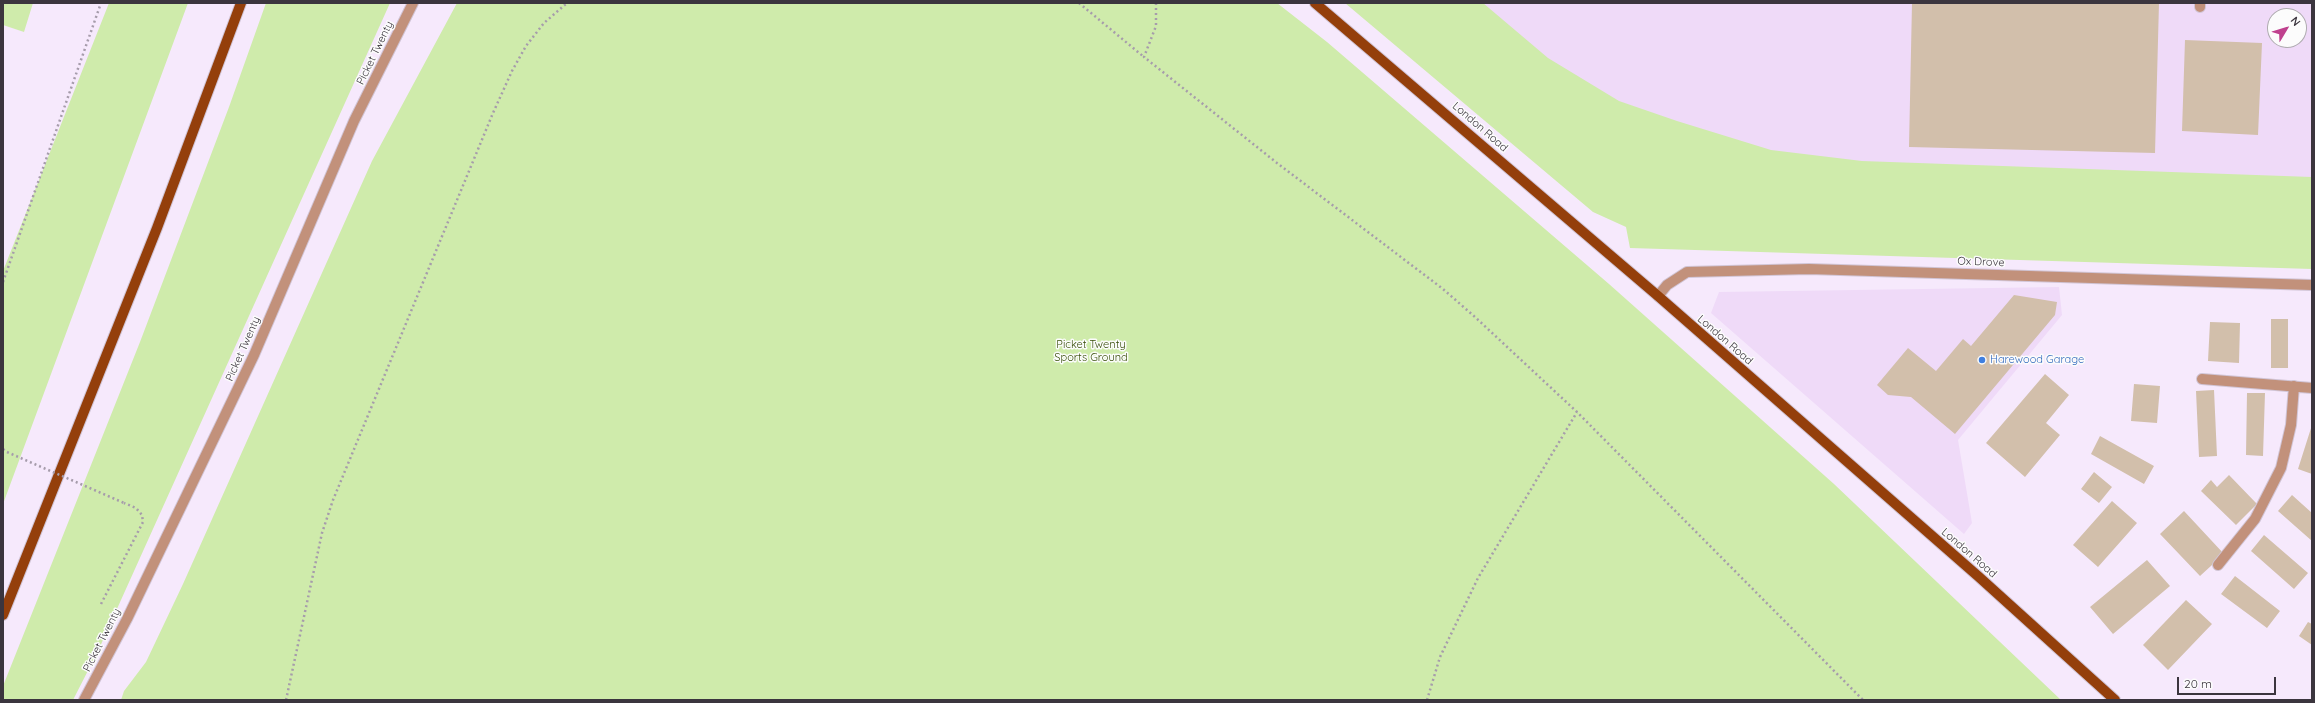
<!DOCTYPE html>
<style>
body{margin:0}
#map{position:relative;width:2315px;height:703px;overflow:hidden;background:#f6e9fc;font-family:Quicksand,sans-serif}
canvas{display:block}
.frame{position:absolute;inset:0;border:4px solid #3b353e;pointer-events:none}
.north{position:absolute;left:2267px;top:8px;width:40px;height:40px;box-sizing:border-box;background:#fcfcfc;border:1px solid #afacb0;border-radius:50%;rotate:52deg;font-size:11px;font-weight:700;line-height:16px;text-align:center;color:#3b353e}
.north::after{content:'';display:block;margin:auto;width:14px;height:18px;background:#bf418e;clip-path:polygon(50% 0,100% 100%,50% 72%,0 100%)}
.scale{position:absolute;left:2177px;top:677px;width:99px;height:18px;box-sizing:border-box;border:2px solid #3b353e;border-top:0;padding-left:5px;font-size:12px;line-height:14px;white-space:nowrap;color:#3b353e;-webkit-text-stroke:3px #fcfcfc;paint-order:stroke}
</style>
<div id="map">
<canvas width="2315" height="703"></canvas>
<div class="frame"></div>
<div class="north">N</div>
<div class="scale">20 m</div>
</div>
<script>
const ctx = document.querySelector('canvas').getContext('2d');
ctx.lineJoin = 'round';
function fill(path, color) {
  ctx.fillStyle = color;
  ctx.fill(path, 'evenodd');
}
function shape(rows) {
  const path = new Path2D();
  for (const r of rows) {
    path.moveTo(r[0], r[1]);
    for (let i = 2; i < r.length; i += 2) path.lineTo(r[i], r[i + 1]);
  }
  return path;
}
function strokePath(path, color, width, dash) {
  ctx.strokeStyle = color;
  ctx.lineWidth = width;
  ctx.lineCap = dash ? 'butt' : 'round';
  ctx.setLineDash(dash || []);
  ctx.stroke(path);
}
function label(font, color, halo, rows, align = 'center') {
  ctx.font = font + ' Quicksand,sans-serif';
  ctx.lineWidth = 3;
  ctx.setLineDash([]);
  ctx.textBaseline = 'middle';
  ctx.strokeStyle = halo;
  ctx.fillStyle = color;
  for (const [text, x, y, turn = 0] of rows) {
    ctx.save();
    ctx.translate(x, y);
    ctx.rotate((+turn || 0) * Math.PI / 180);
    ctx.textAlign = isNaN(turn) ? turn : align;
    if (halo) ctx.strokeText(text, 0, 0);
    ctx.fillText(text, 0, 0);
    ctx.restore();
  }
}
fill(shape([
 [1448,3,2312,3,2312,212,1620,194],
 [2275,16,2299,16,2299,40,2275,40],
 [2059,287,2062,315,1958,440,1972,523,1964,534,1711,313,1719,292]
]), '#efdaf8');
fill(shape([
 [3,3,33,3,24,32,3,25],
 [109,3,188,3,3,504,3,271],
 [266,3,390,3,98,651,73,700,3,700,3,686,140,342,229,107],
 [457,3,1277,3,1327,42,1609,284,1834,484,2061,700,121,700,124,691,146,662,183,584,372,161],
 [1345,3,1483,3,1548,58,1619,101,1677,121,1771,150,1862,161,2312,177,2312,269,1630,248,1626,227,1593,212]
]), '#cfebab');
fill(shape([
 [1912,3,2159,3,2155,153,1909,147],
 [2185,40,2262,43,2258,135,2182,131],
 [2014,295,2057,302,2055,315,1955,434,1911,397,1888,395,1877,385,1908,348,1936,371,1963,339,1971,346],
 [2271,319,2288,319,2288,368,2271,368],
 [2210,322,2240,323,2239,363,2208,361],
 [2045,374,2069,395,2046,423,2060,435,2025,477,1986,443],
 [2134,384,2160,386,2157,423,2131,421],
 [2214,390,2217,456,2199,457,2196,391],
 [2247,393,2265,393,2263,456,2246,455],
 [2312,425,2312,474,2298,469],
 [2100,436,2154,466,2144,484,2091,454],
 [2094,472,2112,487,2099,503,2081,489],
 [2229,475,2257,504,2236,525,2201,491,2211,480,2217,487],
 [2292,495,2312,513,2312,541,2278,511],
 [2112,501,2137,523,2098,567,2073,545],
 [2184,511,2224,554,2200,576,2160,534],
 [2264,535,2308,573,2294,589,2251,551],
 [2147,560,2170,586,2113,634,2090,607],
 [2235,576,2280,611,2267,628,2221,594],
 [2186,600,2212,624,2168,670,2143,645],
 [2308,622,2312,624,2312,645,2299,636]
]), '#d2bfab');
const minor = shape([
 [2200,3,2200,7],
 [1658,296,1667,285,1687,272,1809,269,2312,285],
 [2202,379,2312,388],
 [2218,565,2255,519,2281,468,2291,425,2294,386],
 [84,700,127,619,254,355,354,121,413,3]
]);
const major = shape([
 [1315,3,1658,296,1979,577,2115,700],
 [3,615,157,228,241,3]
]);
strokePath(minor, '#d1c5d6', 12);
strokePath(major, '#d1c5d6', 12);
strokePath(shape([
 [1079,3,1144,57],
 [1156,3,1156,26,1144,57,1277,163,1443,289,1475,317,1577,412,1863,700],
 [3,282,101,3],
 [3,449,7,452],
 [101,604,143,522,142,515,136,508,124,503],
 [286,700,322,533,333,500,493,113,512,71,526,46,544,23,567,3],
 [1427,700,1440,657,1478,578,1577,412]
]), '#a69cab', 2.5, [2, 3]);
strokePath(minor, '#c2917b', 10);
strokePath(major, '#943f0b', 10);
strokePath(shape([
 [7,452,124,503]
]), '#a69cab', 2.5, [2, 3]);
for (const [x, y, r, color] of [
 [1982,360,4,"#3f7fe0"]
]) {
  const dot = new Path2D();
  dot.arc(x, y, r, 0, 2 * Math.PI);
  ctx.fillStyle = color;
  ctx.fill(dot);
  strokePath(dot, '#fcfcfc', 1.5);
}
label('11px', '#3b353e', '#fcfcfc', [
 ["Picket Twenty",375,53,-64],
 ["London Road",1480,127,41],
 ["Ox Drove",1981,262,2],
 ["London Road",1725,340,41],
 ["Picket Twenty",243,349,-66],
 ["London Road",1969,553,41],
 ["Picket Twenty",102,640,-63]
]);
label('11px', '#374e07', '#fcfcfc', [
 ["Picket Twenty",1091,345],
 ["Sports Ground",1091,358]
]);
label('11px', '#366cbe', '#fcfcfc', [
 ["Harewood Garage",1990,360]
], 'left');
</script>
